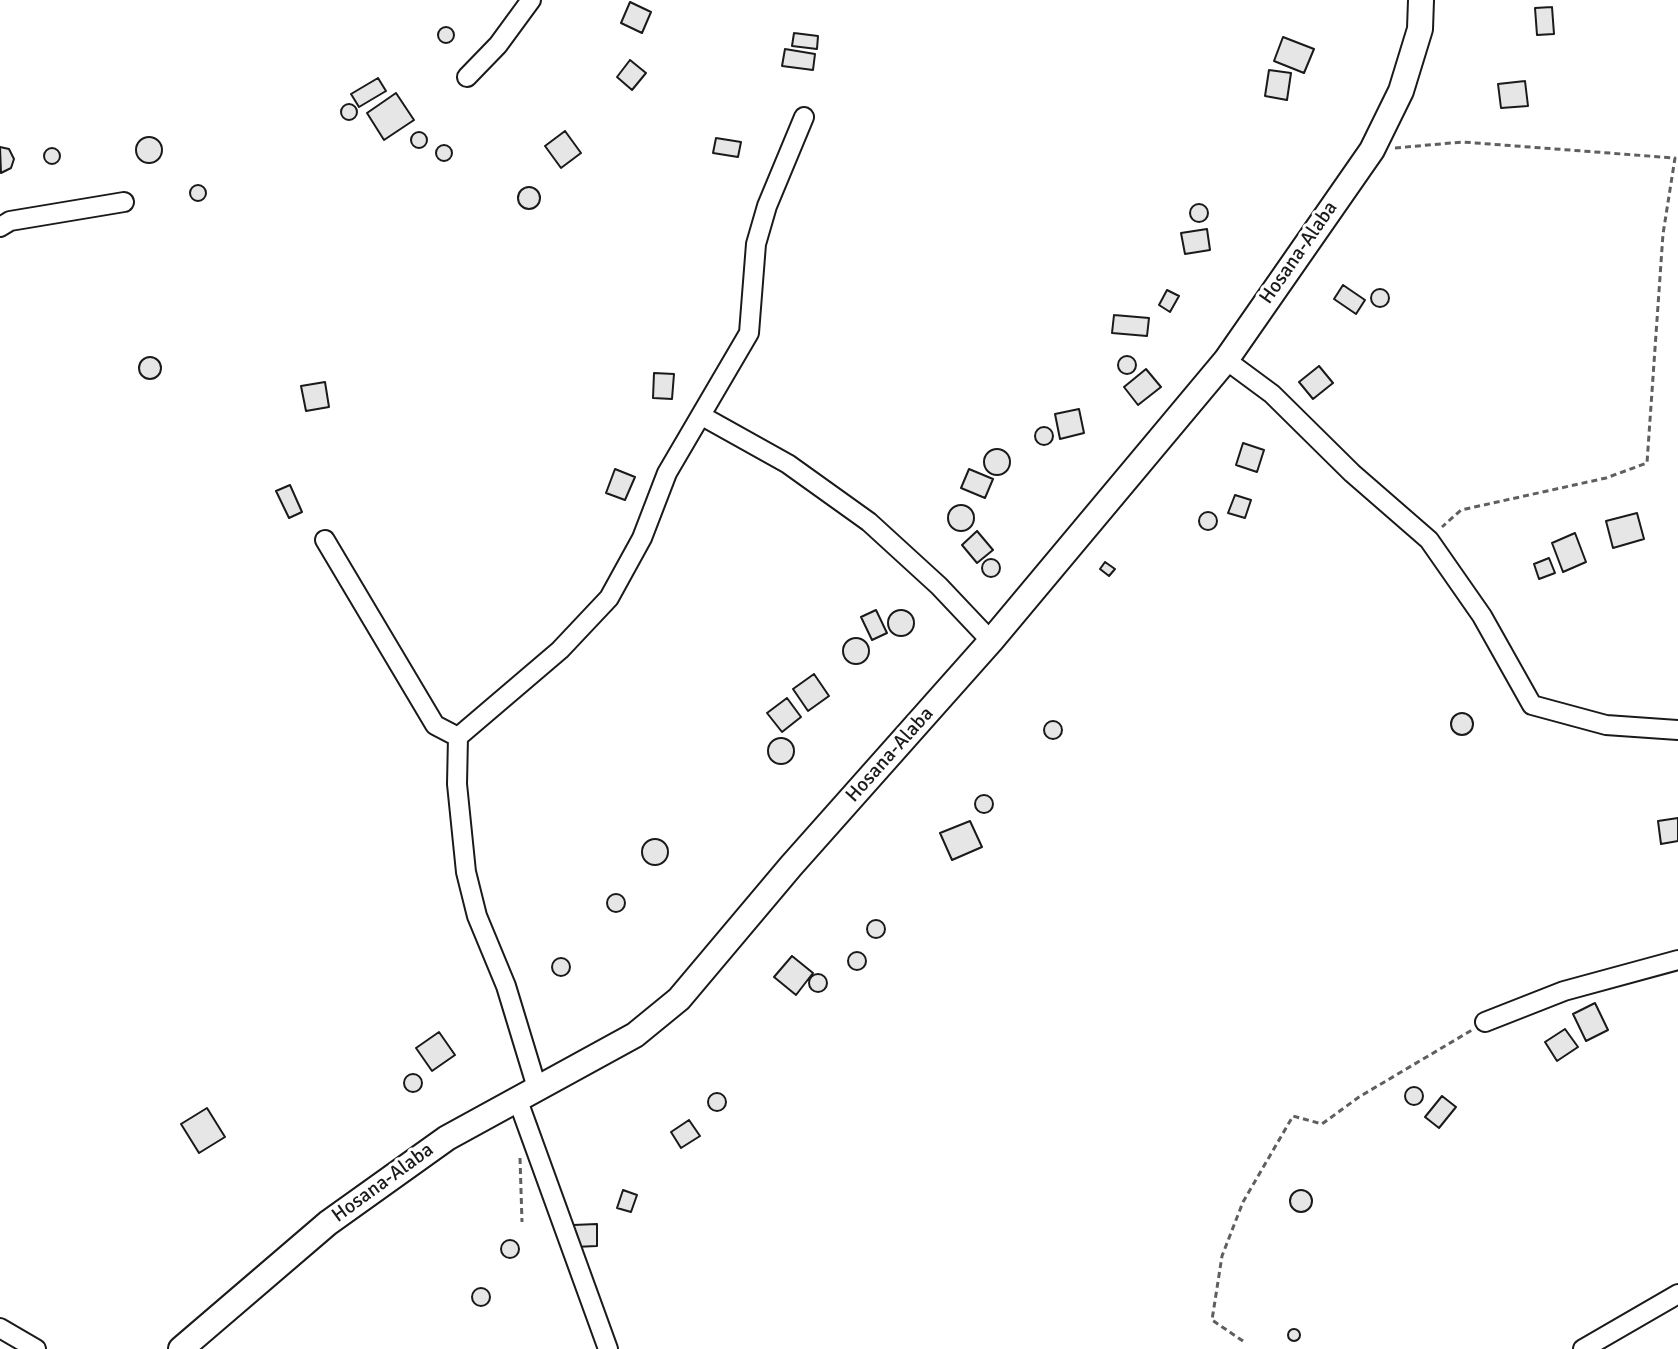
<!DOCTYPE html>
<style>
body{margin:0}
canvas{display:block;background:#fff}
</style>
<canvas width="1678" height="1349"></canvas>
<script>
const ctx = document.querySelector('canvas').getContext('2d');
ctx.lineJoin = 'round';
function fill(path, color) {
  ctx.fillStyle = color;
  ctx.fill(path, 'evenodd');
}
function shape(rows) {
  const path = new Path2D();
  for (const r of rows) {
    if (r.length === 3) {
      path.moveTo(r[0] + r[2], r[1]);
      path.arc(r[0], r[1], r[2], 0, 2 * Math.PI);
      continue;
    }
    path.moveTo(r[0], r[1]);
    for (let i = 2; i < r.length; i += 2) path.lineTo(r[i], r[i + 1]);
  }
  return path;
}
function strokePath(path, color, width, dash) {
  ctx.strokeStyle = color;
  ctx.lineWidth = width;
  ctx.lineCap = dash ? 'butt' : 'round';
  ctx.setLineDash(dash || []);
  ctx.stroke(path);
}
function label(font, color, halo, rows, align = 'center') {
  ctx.font = font + ' Signika,sans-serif';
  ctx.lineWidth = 6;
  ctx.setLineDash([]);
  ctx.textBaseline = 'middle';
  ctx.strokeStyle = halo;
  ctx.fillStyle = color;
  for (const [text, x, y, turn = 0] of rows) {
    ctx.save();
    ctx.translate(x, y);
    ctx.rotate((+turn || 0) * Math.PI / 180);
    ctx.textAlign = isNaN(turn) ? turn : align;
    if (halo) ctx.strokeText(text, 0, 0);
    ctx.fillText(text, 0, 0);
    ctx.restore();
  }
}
const building = shape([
 [630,2,651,12,642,33,621,23,630,2],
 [1552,7,1554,34,1537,35,1535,8,1552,7],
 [446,35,8],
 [794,33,818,36,817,49,792,46,794,33],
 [1283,37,1314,49,1304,73,1274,61,1283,37],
 [785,49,815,54,813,70,782,66,785,49],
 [630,60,646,73,632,90,617,77,630,60],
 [1269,70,1291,73,1287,100,1265,96,1269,70],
 [378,78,386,91,359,107,351,94,378,78],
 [1525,81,1528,106,1501,108,1498,84,1525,81],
 [396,93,414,120,384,140,367,113,396,93],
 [349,112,8],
 [565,131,581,153,561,168,545,146,565,131],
 [419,140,8],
 [149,150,13],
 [716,138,741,142,738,157,713,153,716,138],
 [444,153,8],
 [0,147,9,149,14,159,11,168,1,173,0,147],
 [52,156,8],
 [198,193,8],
 [529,198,11],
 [1199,213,9],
 [1207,229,1210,250,1185,254,1181,233,1207,229],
 [1343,285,1365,300,1356,314,1334,299,1343,285],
 [1380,298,9],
 [1167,290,1179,296,1170,312,1159,305,1167,290],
 [1114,315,1149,318,1147,336,1112,333,1114,315],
 [1127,365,9],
 [150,368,11],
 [1319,366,1333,383,1313,399,1299,382,1319,366],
 [1146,369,1161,387,1138,405,1124,387,1146,369],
 [654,373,674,374,672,399,653,398,654,373],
 [325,382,329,407,306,411,301,386,325,382],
 [1079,409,1084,433,1060,439,1055,414,1079,409],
 [1044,436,9],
 [1243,443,1264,450,1257,472,1236,465,1243,443],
 [997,462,13],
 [615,469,635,477,625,500,606,493,615,469],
 [969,469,993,479,985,498,961,488,969,469],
 [290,485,302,512,289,518,276,491,290,485],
 [1235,495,1251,500,1245,518,1228,513,1235,495],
 [961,518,13],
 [1208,521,9],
 [1637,513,1644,539,1613,548,1606,521,1637,513],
 [977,531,993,550,977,563,962,545,977,531],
 [1575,533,1586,562,1563,572,1552,543,1575,533],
 [1549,558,1555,573,1539,579,1534,564,1549,558],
 [991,568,9],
 [1105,562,1115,569,1109,576,1100,569,1105,562],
 [901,623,13],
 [876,610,887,633,872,640,861,617,876,610],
 [856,651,13],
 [814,674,829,696,808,711,793,689,814,674],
 [787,698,801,717,782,732,767,713,787,698],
 [1462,724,11],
 [1053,730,9],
 [781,751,13],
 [984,804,9],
 [1678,818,1678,841,1661,844,1658,821,1678,818],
 [970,821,982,847,952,860,940,833,970,821],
 [655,852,13],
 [616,903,9],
 [876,929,9],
 [857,961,9],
 [792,956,813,973,796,995,774,977,792,956],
 [561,967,9],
 [818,983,9],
 [1595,1003,1608,1030,1586,1041,1573,1014,1595,1003],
 [1565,1029,1578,1047,1557,1061,1545,1042,1565,1029],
 [439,1032,455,1055,432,1071,416,1048,439,1032],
 [413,1083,9],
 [1414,1096,9],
 [717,1102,9],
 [1442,1096,1456,1107,1439,1128,1425,1117,1442,1096],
 [207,1108,225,1137,199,1153,181,1124,207,1108],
 [689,1120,700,1136,681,1148,671,1132,689,1120],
 [1301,1201,11],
 [623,1190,637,1195,631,1212,617,1208,623,1190],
 [597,1224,597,1246,574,1247,573,1225,597,1224],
 [510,1249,9],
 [481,1297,9],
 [1294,1335,6]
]);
fill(building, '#e6e6e6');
strokePath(building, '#1a1a1a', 2);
const minor = shape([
 [467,77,498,45,531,0],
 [0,227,10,221,124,202],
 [1226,360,1272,394,1352,473,1429,540,1482,616,1532,705,1606,725,1678,730],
 [702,416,788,464,869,522,939,586,991,641],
 [325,540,435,725,458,737,560,650,609,598,642,538,667,473,749,333,756,244,767,206,804,117],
 [458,737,457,784,466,872,477,916,506,986,537,1088],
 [1485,1022,1564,991,1678,960],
 [517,1098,608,1349],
 [0,1328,36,1349],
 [1583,1349,1678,1294]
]);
const major = shape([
 [181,1349,328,1223,447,1138,635,1035,679,999,791,866,991,641,1226,360,1372,150,1401,91,1420,29,1421,0]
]);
strokePath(minor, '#1a1a1a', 22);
strokePath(major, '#1a1a1a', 28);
strokePath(shape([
 [1395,148,1463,142,1675,158,1663,234,1647,463,1606,478,1461,510,1442,527],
 [520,1158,522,1222],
 [1243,1341,1212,1320,1222,1256,1243,1202,1293,1116,1322,1124,1359,1097,1472,1030]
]), '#5f5f5f', 3, [6, 4]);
strokePath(minor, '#fff', 18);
strokePath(major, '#fff', 24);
label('20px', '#1a1a1a', '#fff', [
 ["Hosana-Alaba",1299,253,-55],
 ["Hosana-Alaba",890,755,-48],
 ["Hosana-Alaba",383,1183,-36]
]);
</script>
